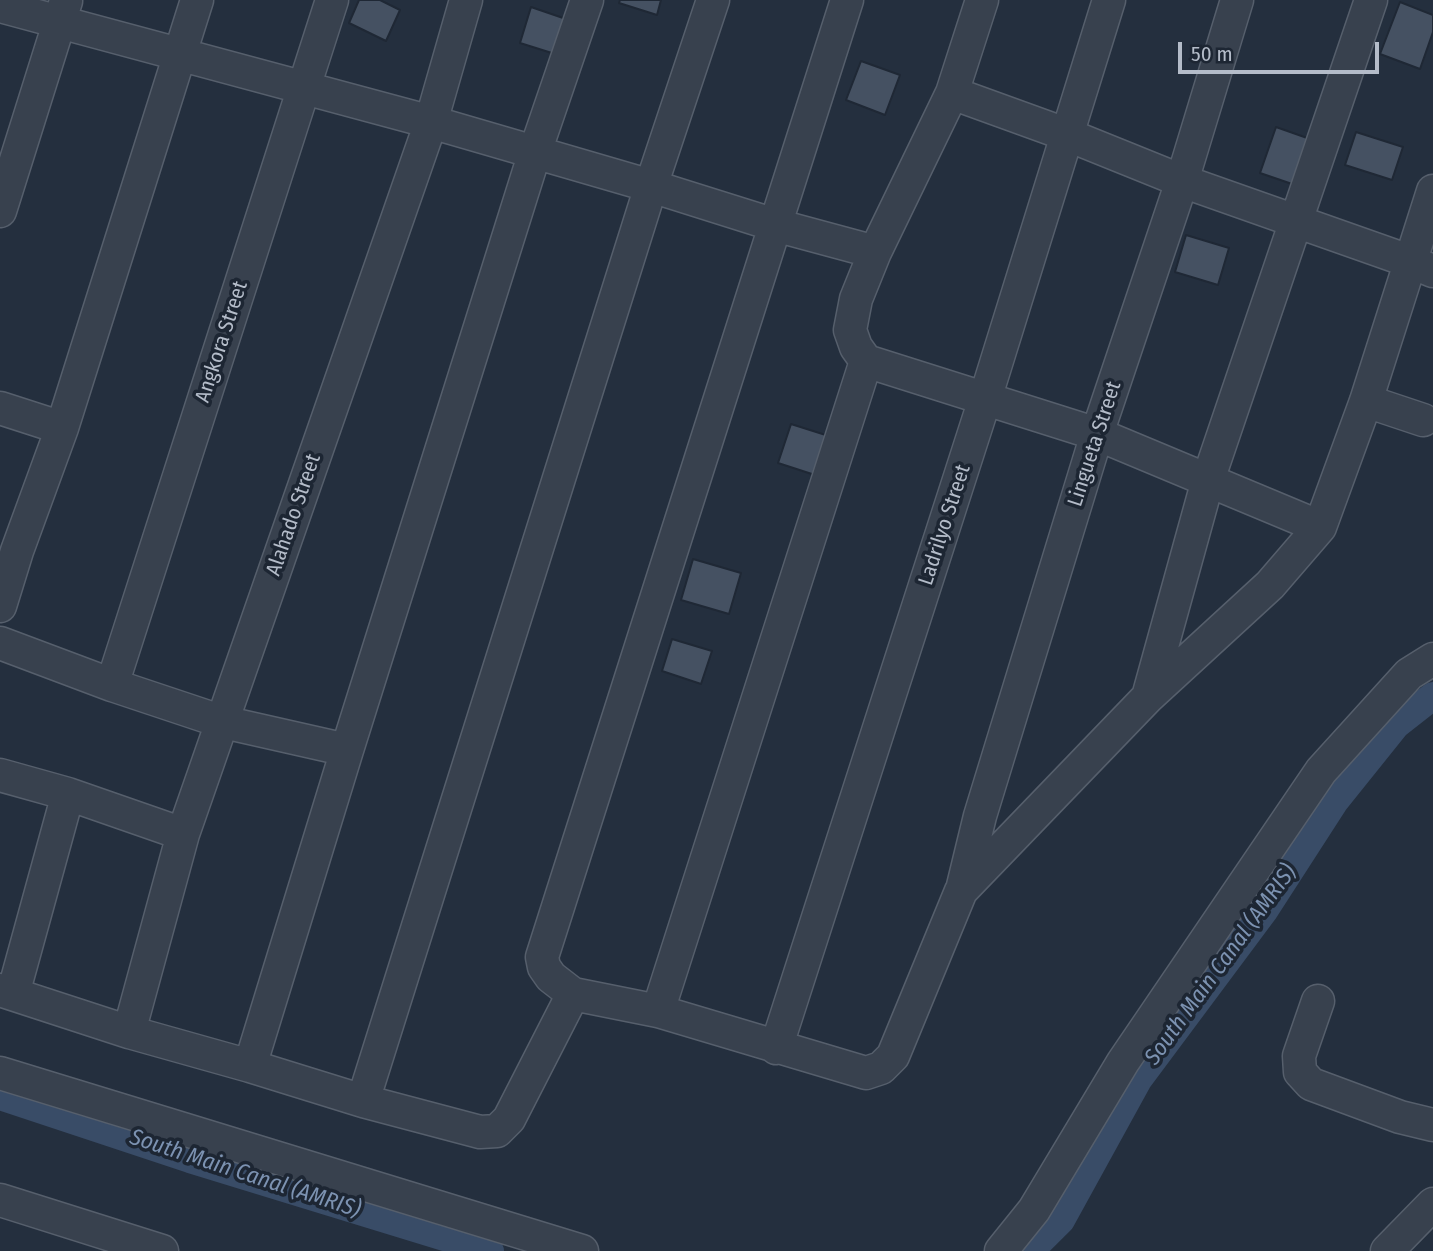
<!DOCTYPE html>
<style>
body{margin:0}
#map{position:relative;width:1433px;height:1251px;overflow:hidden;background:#242f3e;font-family:"Fira Sans Condensed",sans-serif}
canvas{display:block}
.scale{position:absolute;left:1178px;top:42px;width:201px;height:32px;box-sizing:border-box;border:4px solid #b4bcc9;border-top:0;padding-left:9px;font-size:21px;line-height:24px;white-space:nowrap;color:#b4bcc9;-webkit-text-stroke:5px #1d2633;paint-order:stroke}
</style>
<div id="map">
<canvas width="1433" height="1251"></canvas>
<div class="scale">50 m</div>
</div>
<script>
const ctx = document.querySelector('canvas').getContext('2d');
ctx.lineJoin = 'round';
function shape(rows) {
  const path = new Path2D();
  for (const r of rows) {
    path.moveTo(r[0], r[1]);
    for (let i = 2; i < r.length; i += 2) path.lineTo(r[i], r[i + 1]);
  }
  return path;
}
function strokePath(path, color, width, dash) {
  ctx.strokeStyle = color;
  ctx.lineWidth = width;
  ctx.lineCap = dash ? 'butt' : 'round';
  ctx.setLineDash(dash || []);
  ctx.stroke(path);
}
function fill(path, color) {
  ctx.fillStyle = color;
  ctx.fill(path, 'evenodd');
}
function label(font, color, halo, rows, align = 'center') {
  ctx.font = font + ' "Fira Sans Condensed",sans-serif';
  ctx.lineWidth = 7;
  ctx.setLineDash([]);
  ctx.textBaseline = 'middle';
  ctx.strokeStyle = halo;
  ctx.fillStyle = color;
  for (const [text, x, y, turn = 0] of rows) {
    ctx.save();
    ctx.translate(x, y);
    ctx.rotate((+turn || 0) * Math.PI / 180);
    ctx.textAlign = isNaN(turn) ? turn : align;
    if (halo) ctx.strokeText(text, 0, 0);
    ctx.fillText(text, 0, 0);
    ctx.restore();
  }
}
strokePath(shape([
 [0,1096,190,1159,490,1251],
 [1030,1251,1061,1220,1138,1080,1264,911,1335,801,1396,725,1433,696]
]), '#394c67', 28);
const building = shape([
 [359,0,380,0,400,10,386,41,349,23,359,0],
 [620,0,661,0,657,15,619,3,620,0],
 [1400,2,1433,15,1433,32,1420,69,1380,54,1400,2],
 [531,7,566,19,555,54,520,43,531,7],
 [861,61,900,75,885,115,846,100,861,61],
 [1276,127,1310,139,1295,185,1260,173,1276,127],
 [1356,132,1403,147,1392,180,1345,165,1356,132],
 [1186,235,1229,248,1218,285,1175,272,1186,235],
 [791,424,832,437,818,476,778,463,791,424],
 [693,559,741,573,729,614,681,600,693,559],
 [672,639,712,651,701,684,662,671,672,639]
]);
fill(building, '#455162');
strokePath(building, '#1f2835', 2);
const minor = shape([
 [847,0,542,957,544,967,551,977,573,994,658,1011,866,1073,881,1068,893,1056,961,891,1148,697,1270,585,1320,527,1366,401,1433,191],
 [982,0,952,93,875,252,856,299,850,330,856,347,866,361,1097,434,1320,527],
 [0,6,431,122,651,186,775,225,875,252],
 [952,93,1068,135,1182,181,1409,261,1433,271],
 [0,211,66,1],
 [1366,401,1423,420],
 [0,408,62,428,17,551,0,606],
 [62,428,197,0],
 [0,643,112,685,223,722,347,750],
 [112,685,332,0],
 [1148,697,1208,480,1371,0],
 [0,775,68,794,183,834],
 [962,890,980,816,1097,434,1182,181,1237,0],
 [0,990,129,1032,250,1066,363,1101,480,1132,497,1131,509,1119,573,994],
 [13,994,68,794],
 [1318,1001,1299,1056,1300,1072,1311,1084,1400,1117,1433,1125],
 [658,1011,866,361],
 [129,1032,183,834,431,122,466,0],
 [776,1048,985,399,1109,0],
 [250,1066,347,750,535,152,587,0],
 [0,1073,582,1251],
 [363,1101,651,186,713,0],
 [0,1200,162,1251],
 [1001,1251,1034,1210,1123,1062,1321,771,1409,674,1433,659],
 [1387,1251,1433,1204]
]);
strokePath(minor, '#565f6c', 35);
strokePath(minor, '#38414e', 32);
label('21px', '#b4bcc9', '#1d2633', [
 ["Angkora Street",222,342,-72],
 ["Lingueta Street",1095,444,-72],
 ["Alahado Street",294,515,-71],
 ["Ladrilyo Street",945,525,-72]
]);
label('italic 23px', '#7c92b1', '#1d2633', [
 ["South Main Canal (AMRIS)",1221,965,-54],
 ["South Main Canal (AMRIS)",245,1174,18]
]);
</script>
